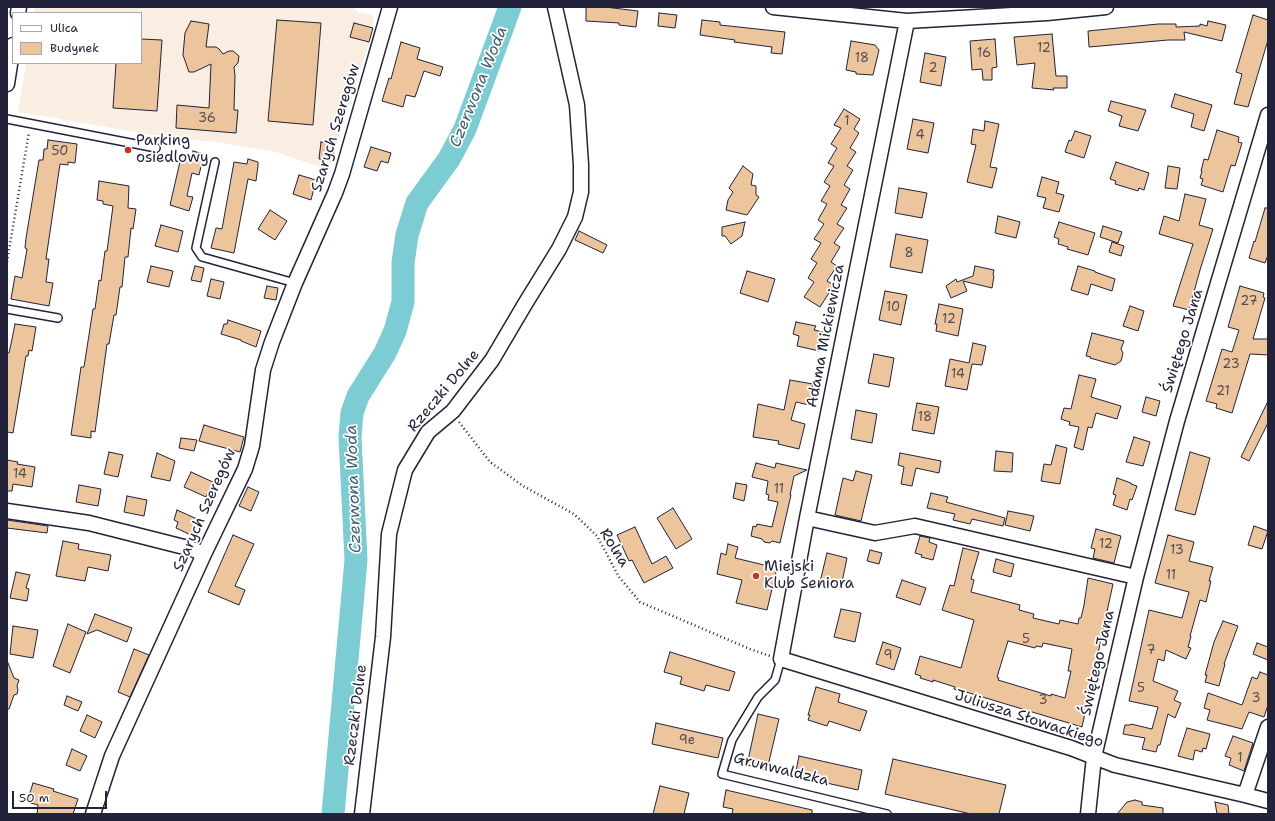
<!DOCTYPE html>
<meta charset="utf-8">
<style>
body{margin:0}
#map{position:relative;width:1275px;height:821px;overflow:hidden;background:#fff;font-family:"Shantell Sans",sans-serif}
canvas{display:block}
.frame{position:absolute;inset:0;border:8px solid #22223b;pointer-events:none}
.legend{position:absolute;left:12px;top:12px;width:130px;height:52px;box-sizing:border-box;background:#fff;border:1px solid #a7a7b1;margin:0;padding:5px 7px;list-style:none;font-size:12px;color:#22223b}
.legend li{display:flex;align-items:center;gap:8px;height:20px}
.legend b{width:20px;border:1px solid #a7a7b1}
.scale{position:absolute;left:12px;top:791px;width:95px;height:18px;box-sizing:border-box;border:2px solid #22223b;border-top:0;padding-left:5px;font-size:12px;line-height:14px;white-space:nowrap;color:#22223b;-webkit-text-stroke:3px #fff;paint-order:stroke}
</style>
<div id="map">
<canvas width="1275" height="821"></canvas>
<div class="frame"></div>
<ul class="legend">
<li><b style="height:5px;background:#fff"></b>Ulica</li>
<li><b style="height:11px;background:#ecc59c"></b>Budynek</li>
</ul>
<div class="scale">50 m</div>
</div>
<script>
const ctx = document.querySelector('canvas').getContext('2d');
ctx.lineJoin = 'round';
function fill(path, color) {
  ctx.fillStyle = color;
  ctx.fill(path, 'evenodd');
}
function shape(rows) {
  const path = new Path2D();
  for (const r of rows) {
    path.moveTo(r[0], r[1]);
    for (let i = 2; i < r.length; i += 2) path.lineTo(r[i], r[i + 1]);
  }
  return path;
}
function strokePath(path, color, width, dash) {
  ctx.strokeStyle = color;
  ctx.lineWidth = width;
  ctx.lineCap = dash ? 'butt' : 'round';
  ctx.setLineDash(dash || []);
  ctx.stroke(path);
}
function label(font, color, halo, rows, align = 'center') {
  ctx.font = font + ' "Shantell Sans",sans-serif';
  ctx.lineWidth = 3.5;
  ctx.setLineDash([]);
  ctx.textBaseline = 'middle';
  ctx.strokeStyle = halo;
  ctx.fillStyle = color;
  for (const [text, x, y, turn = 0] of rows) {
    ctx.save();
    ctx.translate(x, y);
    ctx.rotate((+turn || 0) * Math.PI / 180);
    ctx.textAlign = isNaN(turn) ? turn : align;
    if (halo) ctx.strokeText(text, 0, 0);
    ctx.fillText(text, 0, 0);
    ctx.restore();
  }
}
fill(shape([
 [35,7,352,7,358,12,374,16,372,26,373,28,370,40,329,170,276,152,216,142,165,137,18,112,26,63,141,63,141,13,34,13]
]), '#f9eee1');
strokePath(shape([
 [333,814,356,560,350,437,352,413,358,396,385,353,395,331,403,302,403,263,407,235,417,203,449,159,465,129,510,7]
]), '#7bccd3', 23);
const building = shape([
 [586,7,605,7,638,11,636,27,619,25,619,23,586,21,586,7],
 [659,13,677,15,675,28,658,26,659,13],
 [1253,15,1268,20,1268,40,1248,107,1234,104,1242,74,1236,72,1253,15],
 [277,20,321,23,313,125,268,121,277,20],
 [702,20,720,22,720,25,785,32,782,54,771,53,772,47,734,42,735,40,700,35,702,20],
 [191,21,209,24,206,47,216,47,219,49,223,54,229,51,233,51,239,56,238,63,234,67,235,76,234,110,238,110,236,133,176,128,177,105,209,108,211,64,194,72,189,72,183,55,185,33,191,21],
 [1208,21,1226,25,1222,41,1184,32,1185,40,1168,40,1089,47,1088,31,1158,24,1176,24,1176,27,1200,26,1200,24,1207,26,1208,21],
 [354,23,373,28,369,42,350,37,354,23],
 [1052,34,1056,76,1067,76,1067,88,1053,88,1054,90,1032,88,1035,63,1017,65,1014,37,1052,34],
 [141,39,162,40,157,111,113,108,116,63,141,63,141,39],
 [995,39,997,67,992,68,992,80,983,80,982,69,972,70,970,41,995,39],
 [851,41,875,45,879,50,873,75,856,74,856,72,846,70,851,41],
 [401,42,420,48,417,59,443,67,440,76,424,71,415,97,406,95,403,107,382,101,389,78,391,79,401,42],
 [925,53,946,57,941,86,920,82,925,53],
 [1175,94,1212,105,1204,131,1191,127,1194,114,1171,107,1175,94],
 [1111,101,1146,110,1138,131,1119,126,1122,116,1108,111,1111,101],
 [844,109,860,119,854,129,859,133,850,148,856,152,847,166,853,170,844,185,850,189,841,205,847,208,837,224,844,228,834,243,840,247,831,262,837,266,827,281,834,285,820,307,804,297,814,282,808,278,817,263,811,259,821,243,814,239,824,224,818,220,827,204,821,201,830,186,824,182,834,166,828,163,837,148,831,144,841,128,834,125,844,109],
 [913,119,934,123,928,153,907,149,913,119],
 [985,121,999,124,990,167,997,168,992,188,967,182,976,145,971,144,973,129,984,131,985,121],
 [1217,130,1239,137,1238,142,1242,143,1235,166,1231,165,1223,192,1201,185,1203,179,1200,178,1202,171,1201,171,1204,159,1208,160,1217,130],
 [1075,131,1091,136,1084,158,1065,152,1069,140,1071,141,1075,131],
 [48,140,77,144,75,163,68,162,68,165,60,164,46,259,49,259,46,282,53,283,49,306,11,299,15,276,22,278,27,249,25,248,26,238,39,160,43,160,44,149,47,149,48,140],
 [321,142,335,144,332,161,319,159,321,142],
 [371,147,391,153,388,163,381,161,377,171,364,167,371,147],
 [193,151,204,154,199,175,192,173,187,196,193,197,189,211,170,205,182,153,192,156,193,151],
 [248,159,258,162,258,166,256,181,248,179,234,253,211,248,216,228,222,229,234,162,247,164,248,159],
 [1116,162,1149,173,1144,190,1139,188,1138,191,1115,184,1116,181,1110,179,1116,162],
 [743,166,753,174,751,185,756,186,756,195,759,197,747,215,726,210,728,200,733,192,729,188,743,166],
 [1168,166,1180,168,1177,189,1165,188,1168,166],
 [299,175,316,180,311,200,293,194,299,175],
 [1042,177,1059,182,1056,193,1064,195,1059,212,1043,208,1046,198,1037,196,1042,177],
 [99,181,129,186,128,208,136,209,133,229,131,228,128,257,125,257,122,287,120,287,116,315,114,315,109,344,107,344,95,432,91,431,91,438,71,435,81,367,84,367,93,309,95,309,99,280,101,281,105,251,107,251,113,206,103,204,103,201,97,200,99,181],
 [899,188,927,193,922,218,895,213,899,188],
 [1185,194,1206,199,1199,225,1213,229,1200,270,1189,310,1173,306,1193,244,1159,234,1164,216,1179,221,1185,194],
 [1265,208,1268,208,1268,255,1265,263,1249,258,1254,241,1255,242,1265,208],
 [270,210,287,221,275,240,258,229,270,210],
 [998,216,1020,222,1016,238,995,233,998,216],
 [745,222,742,236,731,244,725,236,722,236,722,227,745,222],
 [1059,222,1095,233,1088,255,1067,249,1068,247,1058,244,1059,239,1054,237,1059,222],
 [161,225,183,231,178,252,155,246,161,225],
 [1103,226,1122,232,1118,243,1100,237,1103,226],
 [579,231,607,245,603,253,575,240,579,231],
 [896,234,928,240,922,273,890,267,896,234],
 [1112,242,1124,246,1121,256,1109,252,1112,242],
 [151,266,173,271,169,287,147,282,151,266],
 [195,266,204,268,201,282,191,280,195,266],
 [975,266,994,270,993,275,994,276,992,288,963,281,967,291,951,298,946,286,956,279,957,282,973,276,975,266],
 [1078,266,1095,271,1095,272,1115,279,1112,291,1091,284,1088,295,1071,290,1078,266],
 [747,271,775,279,768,302,740,293,747,271],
 [211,279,224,282,220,299,207,296,211,279],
 [267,286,278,288,276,300,264,298,267,286],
 [1240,286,1264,293,1263,297,1265,298,1253,339,1268,339,1268,355,1250,354,1232,413,1216,408,1217,404,1206,401,1222,349,1232,352,1239,330,1228,327,1240,286],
 [885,291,907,295,901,325,879,320,885,291],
 [939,304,963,309,958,336,936,331,937,324,935,324,939,304],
 [1130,306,1144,311,1138,331,1123,326,1130,306],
 [228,320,261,331,256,347,241,341,241,340,221,334,224,324,227,324,228,320],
 [796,322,816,326,814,330,823,332,819,351,797,346,799,336,793,334,796,322],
 [15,324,36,327,32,351,29,350,28,356,26,356,13,433,7,432,7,353,9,353,11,344,15,324],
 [1092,333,1124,341,1121,349,1123,353,1121,361,1115,365,1090,358,1091,357,1086,356,1092,333],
 [973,343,986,346,982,365,972,364,967,390,945,386,950,359,969,363,973,343],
 [874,354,894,358,889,387,868,383,874,354],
 [1079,375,1096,379,1091,397,1121,406,1117,419,1096,413,1092,428,1088,427,1083,450,1074,447,1079,427,1069,425,1070,422,1061,419,1064,408,1071,409,1079,375],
 [790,380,813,384,811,392,813,396,810,399,809,405,796,402,791,420,805,424,799,449,778,444,779,441,753,437,758,404,784,410,790,380],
 [1146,397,1160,401,1156,416,1142,412,1146,397],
 [1268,401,1268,423,1249,461,1241,457,1268,401],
 [917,403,939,407,934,434,912,430,917,403],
 [856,410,877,414,872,443,851,439,856,410],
 [204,425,244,437,240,452,199,441,204,425],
 [1134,437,1150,442,1143,466,1126,462,1134,437],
 [181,438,197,440,194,451,179,448,181,438],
 [1056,445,1067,448,1060,484,1041,481,1044,464,1051,465,1056,445],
 [996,451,1013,453,1012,472,994,471,996,451],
 [109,452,123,455,118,477,104,474,109,452],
 [1190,452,1210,458,1195,515,1175,510,1190,452],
 [157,453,175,461,170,481,151,477,157,453],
 [900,453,941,461,939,473,916,468,912,486,901,484,904,467,898,465,900,453],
 [7,460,18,462,17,464,35,467,32,487,13,484,12,491,7,491,7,460],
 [756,463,775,468,776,463,807,470,794,476,790,495,791,495,780,543,772,541,770,543,764,542,762,539,751,536,753,526,756,527,757,524,772,527,778,502,768,500,769,495,766,494,768,481,752,477,756,463],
 [856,471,872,475,861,521,835,515,843,478,853,481,856,471],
 [191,472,213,482,206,497,184,487,191,472],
 [1117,478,1131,483,1131,484,1137,486,1132,500,1130,499,1127,510,1113,505,1116,495,1113,494,1117,478],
 [736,483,747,485,744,501,733,498,736,483],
 [79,485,101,489,98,506,76,502,79,485],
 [248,487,259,492,251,511,239,506,248,487],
 [931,493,948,497,946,502,1005,518,1003,526,972,519,970,524,953,520,955,514,927,508,931,493],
 [127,496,147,500,144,516,124,512,127,496],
 [673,508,692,539,676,549,657,518,673,508],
 [177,510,197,519,191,535,176,528,178,522,174,520,177,510],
 [1008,511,1034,516,1030,531,1005,525,1008,511],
 [7,520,48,526,47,533,7,528,7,520],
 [1254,526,1268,531,1262,549,1248,545,1254,526],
 [635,527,652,564,666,556,673,568,644,583,632,560,629,561,617,535,635,527],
 [1096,529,1121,536,1114,563,1093,558,1095,549,1091,548,1096,529],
 [233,535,254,544,235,586,245,590,239,605,208,592,233,535],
 [1168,535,1194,542,1189,561,1213,567,1209,581,1211,581,1206,602,1200,600,1197,611,1190,636,1191,636,1188,647,1191,648,1186,659,1166,650,1164,661,1158,659,1153,681,1178,691,1174,700,1181,703,1175,718,1168,714,1160,745,1158,745,1156,752,1142,749,1145,738,1123,734,1125,725,1130,725,1131,724,1152,729,1158,707,1129,701,1149,610,1182,618,1189,592,1155,583,1168,535],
 [920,536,930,538,929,542,937,545,933,560,921,557,922,555,915,553,920,536],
 [63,541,79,544,78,549,111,555,108,571,88,567,85,581,56,576,63,541],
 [728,544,738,547,735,558,777,568,767,610,736,603,742,580,717,574,721,553,726,555,728,544],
 [963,548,979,552,971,579,974,580,971,592,1020,605,1019,610,1034,614,1033,618,1059,624,1060,620,1078,624,1079,618,1081,618,1084,605,1088,578,1113,584,1082,727,966,692,965,693,954,689,955,687,933,680,933,682,920,678,921,676,915,674,920,656,961,668,974,620,942,610,950,585,954,586,963,548],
 [1008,641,1035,648,1036,646,1042,647,1043,643,1072,649,1068,671,1071,671,1065,698,1051,694,1051,696,998,680,999,678,997,677,1008,641],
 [870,550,882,553,879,564,867,561,870,550],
 [827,553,847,558,841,587,820,582,827,553],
 [996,559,1014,564,1011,577,993,572,996,559],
 [16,572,30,575,26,588,29,589,27,601,10,598,16,572],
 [902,580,926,588,920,605,896,597,902,580],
 [841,609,861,613,855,642,834,637,841,609],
 [95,614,132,628,127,642,97,630,87,634,95,614],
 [1223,621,1238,626,1224,664,1225,664,1219,686,1205,682,1207,675,1205,675,1214,642,1223,621],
 [68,624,86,632,70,673,53,666,68,624],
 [13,626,38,630,33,658,10,654,13,626],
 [883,642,901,648,894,670,876,664,883,642],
 [1257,643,1268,647,1268,660,1253,654,1257,643],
 [134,649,149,655,130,697,118,692,134,649],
 [670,652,735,672,729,691,706,685,704,691,680,684,682,677,664,672,670,652],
 [8,663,14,678,19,680,17,686,18,690,17,694,14,695,9,709,7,709,7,664,8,663],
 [1260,672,1268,675,1268,705,1264,717,1249,712,1242,729,1207,720,1210,710,1204,708,1208,693,1242,705,1252,677,1257,679,1260,672],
 [816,687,840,694,838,702,867,711,860,731,829,721,827,726,808,720,810,715,808,715,816,687],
 [67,696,82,702,78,711,64,705,67,696],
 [758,714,779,719,767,770,747,765,758,714],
 [87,715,102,722,95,738,80,731,87,715],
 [656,723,723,738,718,758,652,744,656,723],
 [1187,728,1210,734,1206,749,1203,748,1202,752,1195,750,1193,760,1178,756,1187,728],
 [1233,736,1253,743,1244,771,1229,765,1231,758,1225,756,1233,736],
 [72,749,87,756,80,771,66,765,72,749],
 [799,756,862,770,858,790,795,776,799,756],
 [893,759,1006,785,999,814,971,814,885,794,893,759],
 [33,783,54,789,53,791,78,799,73,814,37,814,38,805,27,802,33,783],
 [660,786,689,793,684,814,653,814,660,786],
 [726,790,812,810,812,814,732,814,733,809,723,807,726,790],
 [1135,800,1142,802,1142,805,1163,808,1163,814,1117,814,1127,802,1135,800],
 [1215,802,1228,805,1229,814,1217,814,1215,802]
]);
fill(building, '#ecc59c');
strokePath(building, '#22223b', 1);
const service = shape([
 [7,119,156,148],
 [215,162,196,248,202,257,295,283],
 [7,309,58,318],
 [781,659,775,680,758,697,732,740,722,774,887,814]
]);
const minor = shape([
 [773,7,907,21,1047,13,1106,7],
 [18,13,19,7],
 [907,21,807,518,781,659,1071,748,1115,765,1245,795,1268,801],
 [7,84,13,45],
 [7,511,89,523,192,549,204,554],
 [807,518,875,533,915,526,1136,577],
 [1245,795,1268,727],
 [93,814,112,756,204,554,245,469,252,446,263,370,272,342,295,283,335,193,342,174,390,7],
 [362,814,383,637,389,534,405,470,428,432,453,411,492,360,525,304,559,249,575,217,581,192,581,165,577,105,555,7],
 [1088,814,1094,757,1136,577,1177,421,1268,115]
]);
strokePath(service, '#22223b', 10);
strokePath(minor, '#22223b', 17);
strokePath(shape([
 [7,262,29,132],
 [459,422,490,462,523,486,574,514,597,536,619,577,640,602,750,649,770,656]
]), '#22223b', 2.5, [1, 3]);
strokePath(service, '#fff', 7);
strokePath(minor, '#fff', 14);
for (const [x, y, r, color] of [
 [128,150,4,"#c8321e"],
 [756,576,4,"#c8321e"]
]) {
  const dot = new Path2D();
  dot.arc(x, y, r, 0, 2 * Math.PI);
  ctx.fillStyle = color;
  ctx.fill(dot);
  strokePath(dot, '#fff', 1.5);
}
label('13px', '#544b53', null, [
 ["12",1044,49],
 ["16",984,54],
 ["18",862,59],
 ["2",933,69],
 ["36",207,119],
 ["1",847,122],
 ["4",920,136],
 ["50",60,152],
 ["8",909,254],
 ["27",1249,302],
 ["10",893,308],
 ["12",949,320],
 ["23",1231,365],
 ["14",958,375],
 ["21",1223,392],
 ["18",925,418],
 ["14",20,475],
 ["11",779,490],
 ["12",1106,545],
 ["13",1177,551],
 ["11",1171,576],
 ["5",1026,640],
 ["7",1151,651],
 ["9",888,656],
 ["5",1141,689],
 ["3",1256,699],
 ["3",1043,701],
 ["9e",687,741],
 ["1",1240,759]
]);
label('15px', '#22223b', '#fff', [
 ["Szarych Szeregów",336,128,-73],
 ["Adama Mickiewicza",826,336,-79],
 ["Świętego Jana",1183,341,-73],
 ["Rzeczki Dolne",444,391,-50],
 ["Szarych Szeregów",205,510,-66],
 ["Rolna",614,548,58],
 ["Świętego Jana",1098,663,-77],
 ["Rzeczki Dolne",356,715,-83],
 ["Juliusza Słowackiego",1029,719,18],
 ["Grunwaldzka",781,770,14]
]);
label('15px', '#22223b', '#fff', [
 ["Parking",136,141],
 ["osiedlowy",136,158],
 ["Miejski",764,567],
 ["Klub Seniora",764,584]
], 'left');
label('italic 16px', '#415e70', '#fff', [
 ["Czerwona Woda",479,87,-68],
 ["Czerwona Woda",354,489,-92]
]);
</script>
